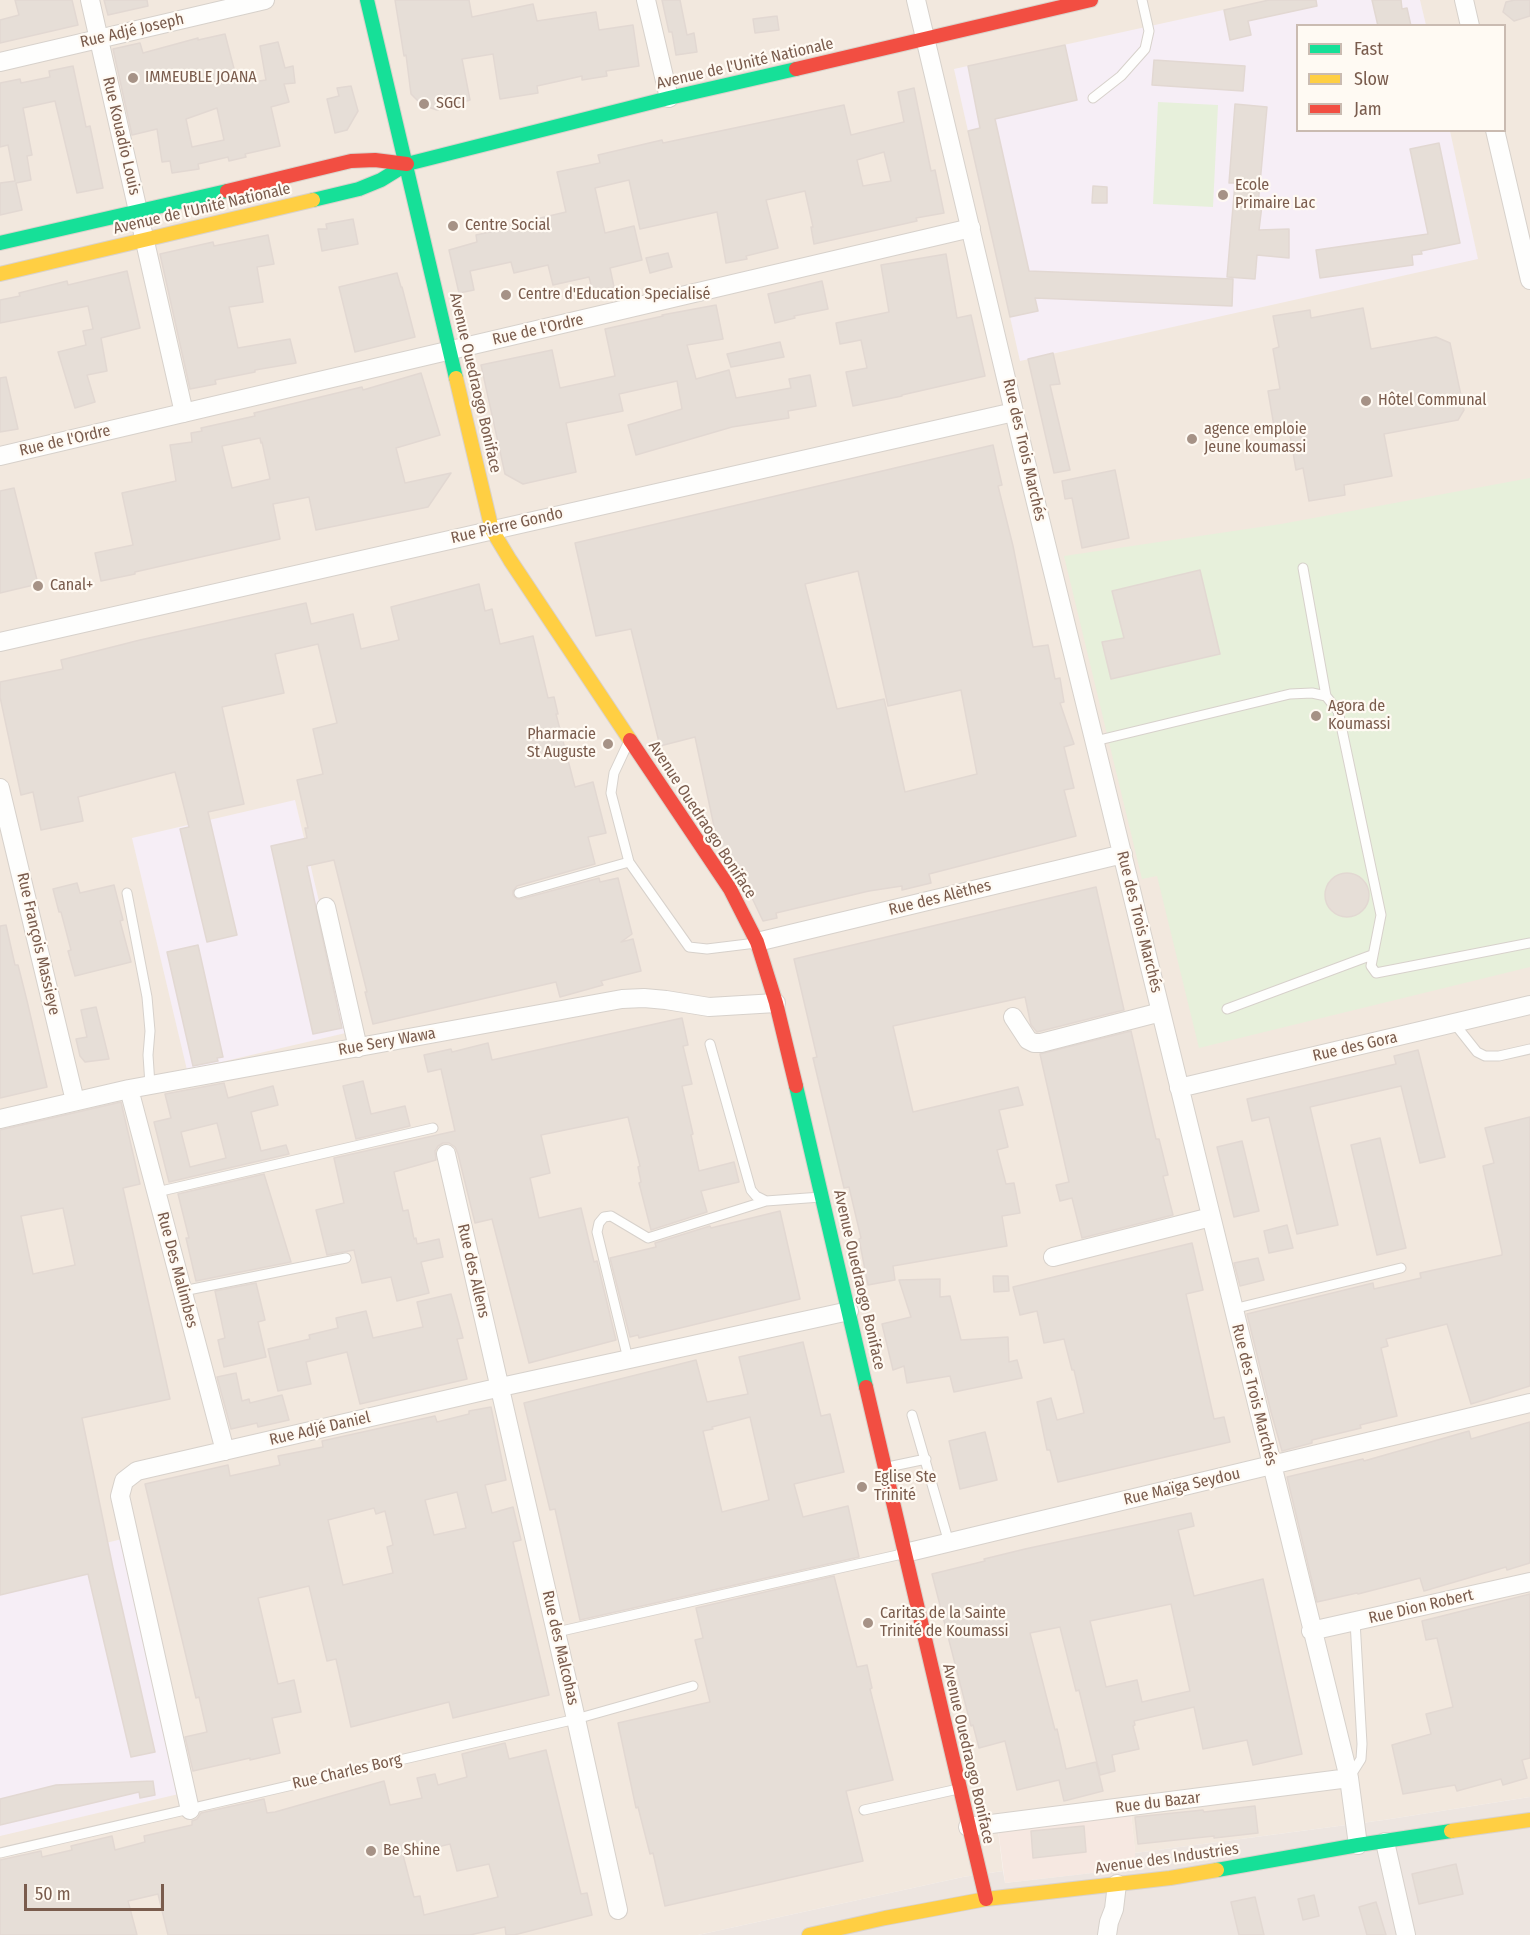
<!DOCTYPE html>
<meta charset="utf-8">
<style>
body{margin:0}
#map{position:relative;width:1530px;height:1935px;overflow:hidden;background:#f9f5f0;font-family:"Fira Sans Condensed",sans-serif}
canvas{display:block}
.legend{position:absolute;left:1296px;top:24px;width:210px;height:108px;box-sizing:border-box;background:#fffaf3;border:2px solid #cabbb1;margin:0;padding:8px 10px;list-style:none;font-size:18px;color:#7a5c4d}
.legend li{display:flex;align-items:center;gap:12px;height:30px}
.legend b{width:30px;border:2px solid #cabbb1}
.scale{position:absolute;left:24px;top:1884px;width:140px;height:27px;box-sizing:border-box;border:3px solid #7a5c4d;border-top:0;padding-left:8px;font-size:18px;line-height:21px;white-space:nowrap;color:#7a5c4d;-webkit-text-stroke:4px #fffaf3;paint-order:stroke}
</style>
<div id="map">
<canvas width="1530" height="1935"></canvas>
<ul class="legend">
<li><b style="height:8px;background:#16e098"></b>Fast</li>
<li><b style="height:8px;background:#ffcf43"></b>Slow</li>
<li><b style="height:8px;background:#f24e42"></b>Jam</li>
</ul>
<div class="scale">50 m</div>
</div>
<script>
const ctx = document.querySelector('canvas').getContext('2d');
ctx.lineJoin = 'round';
function fill(path, color) {
  ctx.fillStyle = color;
  ctx.fill(path, 'evenodd');
}
function shape(rows) {
  const path = new Path2D();
  for (const r of rows) {
    if (r.length === 3) {
      path.moveTo(r[0] + r[2], r[1]);
      path.arc(r[0], r[1], r[2], 0, 2 * Math.PI);
      continue;
    }
    path.moveTo(r[0], r[1]);
    for (let i = 2; i < r.length; i += 2) path.lineTo(r[i], r[i + 1]);
  }
  return path;
}
function strokePath(path, color, width, dash) {
  ctx.strokeStyle = color;
  ctx.lineWidth = width;
  ctx.lineCap = dash ? 'butt' : 'round';
  ctx.setLineDash(dash || []);
  ctx.stroke(path);
}
function label(font, color, halo, rows, align = 'center') {
  ctx.font = font + ' "Fira Sans Condensed",sans-serif';
  ctx.lineWidth = 4.5;
  ctx.setLineDash([]);
  ctx.textBaseline = 'middle';
  ctx.strokeStyle = halo;
  ctx.fillStyle = color;
  for (const [text, x, y, turn = 0] of rows) {
    ctx.save();
    ctx.translate(x, y);
    ctx.rotate((+turn || 0) * Math.PI / 180);
    ctx.textAlign = isNaN(turn) ? turn : align;
    if (halo) ctx.strokeText(text, 0, 0);
    ctx.fillText(text, 0, 0);
    ctx.restore();
  }
}
fill(shape([
 [0,0,1530,0,1530,1797,1384,1820,1135,1853,1131,1814,998,1830,1003,1871,963,1877,698,1935,0,1935],
 [1298,26,1504,26,1504,130,1298,130]
]), '#f2e8de');
fill(shape([
 [1131,1814,1137,1868,1005,1883,998,1829]
]), '#f6e8e1');
fill(shape([
 [1530,1797,1530,1935,698,1935,963,1877,1003,1871,1005,1883,1136,1868,1135,1853,1384,1820]
]), '#ede5e0');
fill(shape([
 [1269,0,1420,0,1426,25,1298,26,1298,130,1450,131,1478,259,1020,361,954,69],
 [295,800,350,1032,187,1070,132,838],
 [122,1539,183,1793,0,1836,0,1569]
]), '#f6eef6');
fill(shape([
 [1158,102,1218,105,1213,207,1153,204],
 [1530,478,1530,967,1199,1048,1157,876,1142,879,1064,556,1281,524]
]), '#e7f0db');
const building = shape([
 [15,0,72,0,78,25,0,43,0,20,19,15,15,0],
 [104,0,147,0,148,6,108,15,104,0],
 [395,0,469,0,472,17,533,4,537,21,596,12,599,30,633,25,639,66,606,71,607,76,582,80,582,76,537,86,538,93,500,99,493,54,462,59,470,100,437,110,422,105,411,94,406,55,404,56,395,0],
 [662,0,680,0,687,35,694,33,697,52,676,55,672,32,669,32,662,0],
 [1269,0,1316,0,1317,6,1248,21,1251,35,1230,40,1224,10,1269,0],
 [1372,0,1401,0,1402,9,1407,8,1411,26,1378,26,1372,0],
 [1515,0,1530,0,1530,16,1514,21,1503,12,1506,2,1515,0],
 [777,16,779,30,755,33,753,19,777,16],
 [225,34,238,84,266,80,260,46,278,42,285,68,293,66,295,83,284,84,289,102,271,107,280,146,245,154,246,157,229,161,228,157,198,164,199,169,172,173,170,161,162,162,157,129,132,135,113,49,140,43,143,53,198,38,198,40,225,34],
 [217,108,224,140,192,147,186,119,217,108],
 [1065,45,1077,100,995,119,1029,271,1233,279,1232,306,1035,298,1038,311,1010,317,968,131,980,128,968,66,1065,45],
 [1154,60,1245,66,1243,91,1152,85,1154,60],
 [73,66,86,127,90,126,103,188,77,193,55,101,23,108,32,155,27,156,31,180,16,183,22,210,0,215,0,183,15,181,8,145,0,147,0,83,20,79,21,83,50,77,49,71,73,66],
 [351,86,358,111,347,130,335,133,327,99,339,96,337,88,351,86],
 [914,88,931,171,935,170,944,213,916,218,917,221,814,244,811,227,813,227,805,191,766,200,778,248,746,256,747,259,726,263,717,212,640,229,629,180,595,188,605,233,634,226,642,260,610,268,614,287,593,292,589,277,553,285,548,265,514,273,511,262,470,271,474,290,459,293,449,250,477,242,476,235,536,222,536,219,566,212,557,172,600,163,598,155,662,140,663,143,844,105,851,135,875,129,904,122,898,92,914,88],
 [884,152,891,181,863,186,857,160,884,152],
 [1235,104,1267,107,1258,205,1262,205,1259,230,1289,229,1289,258,1257,255,1255,279,1227,277,1235,183,1229,183,1235,104],
 [1439,143,1460,243,1421,251,1422,254,1412,255,1413,265,1320,278,1316,250,1428,234,1410,149,1439,143],
 [1093,186,1107,187,1107,203,1092,203,1093,186],
 [353,219,358,244,322,251,318,229,327,229,326,224,353,219],
 [268,235,274,264,257,267,263,302,229,307,238,348,290,339,296,363,255,370,255,372,215,380,216,384,190,389,160,254,213,242,214,246,268,235],
 [668,253,672,267,650,273,646,258,668,253],
 [946,254,957,318,971,315,985,376,902,395,902,396,853,406,846,372,867,368,861,340,840,344,836,323,889,312,881,265,946,254],
 [127,271,140,328,101,338,107,371,87,375,95,402,75,408,58,352,86,345,83,331,93,329,88,306,0,323,0,300,20,296,19,293,67,281,68,285,127,271],
 [397,273,401,287,402,287,415,337,355,352,339,287,397,273],
 [822,281,828,309,794,316,795,318,775,323,768,294,822,281],
 [716,305,723,339,687,345,696,379,729,370,736,398,791,388,789,379,810,375,816,406,788,411,789,418,732,427,636,455,628,425,682,409,677,381,619,394,623,411,566,423,576,472,523,484,505,474,481,365,552,350,560,388,615,376,605,329,663,316,662,315,716,305],
 [1363,308,1371,349,1436,337,1450,343,1464,410,1458,420,1384,434,1392,476,1344,485,1345,495,1309,501,1303,468,1296,470,1289,429,1275,432,1268,391,1280,389,1273,349,1279,347,1273,316,1310,310,1311,318,1363,308],
 [780,342,784,357,731,367,727,354,780,342],
 [1053,353,1060,384,1050,385,1070,470,1054,473,1028,359,1053,353],
 [421,373,440,435,396,448,405,483,451,473,428,507,316,530,309,497,273,504,280,539,135,572,135,574,101,581,95,553,133,545,122,493,176,481,170,445,192,442,191,433,202,431,201,428,255,416,254,413,362,387,363,390,421,373],
 [260,438,261,443,262,442,270,479,232,488,222,446,260,438],
 [6,377,18,429,0,432,0,378,6,377],
 [993,445,1002,485,998,486,1013,546,1033,647,1048,645,1055,679,1060,678,1064,702,1060,703,1074,744,1064,747,1074,788,1064,790,1076,836,929,874,931,883,902,890,902,886,869,891,776,913,777,918,763,921,744,881,718,845,695,737,660,746,631,629,596,636,575,543,993,445],
 [858,571,888,706,961,690,977,774,905,792,884,699,837,709,805,584,858,571],
 [1115,470,1129,538,1082,548,1072,498,1065,499,1062,481,1115,470],
 [14,488,38,584,0,593,0,491,14,488],
 [1200,570,1220,654,1111,679,1102,642,1124,638,1112,591,1200,570],
 [479,584,485,611,492,609,500,644,533,636,548,698,554,697,558,714,556,714,575,787,593,782,606,833,588,837,595,864,517,886,513,891,513,895,517,899,521,899,599,878,600,882,618,878,632,934,621,942,633,939,641,971,601,981,603,985,560,997,556,982,373,1024,365,992,367,992,334,860,307,866,342,1028,313,1034,271,846,307,838,305,828,308,828,297,780,323,774,313,729,337,723,318,644,275,654,284,693,222,707,244,804,208,812,237,935,207,942,180,829,189,827,175,772,78,797,83,821,41,830,33,792,21,795,0,697,0,682,63,669,61,660,140,640,306,603,311,624,353,614,361,649,399,640,391,607,479,584],
 [1347,895,22],
 [77,883,80,893,114,885,123,920,120,921,131,962,75,976,68,951,71,950,61,912,59,912,53,889,77,883],
 [1096,887,1124,1010,1037,1032,1031,1025,1025,997,893,1026,913,1112,1018,1087,1023,1105,999,1110,1008,1147,997,1150,1006,1184,1014,1183,1020,1213,1002,1216,1007,1246,893,1266,895,1280,868,1285,859,1239,861,1238,849,1187,844,1188,813,1058,817,1057,794,959,1096,887],
 [6,925,15,965,18,965,28,1005,47,1087,0,1098,0,926,6,925],
 [198,945,223,1057,217,1058,218,1061,193,1066,167,952,198,945],
 [96,1007,109,1059,85,1062,80,1056,76,1039,87,1037,81,1010,96,1007],
 [682,1018,688,1045,683,1046,692,1084,682,1086,693,1134,691,1135,699,1171,734,1162,739,1182,701,1191,707,1212,651,1230,639,1183,641,1182,638,1167,640,1166,628,1117,541,1135,550,1173,530,1178,539,1218,581,1208,594,1262,597,1261,616,1340,529,1363,492,1219,475,1223,458,1154,455,1147,449,1143,443,1143,438,1146,435,1151,436,1160,394,1172,403,1211,408,1210,414,1239,416,1238,417,1244,439,1239,443,1257,421,1262,429,1293,397,1301,391,1277,362,1283,354,1250,327,1255,316,1210,344,1203,334,1158,455,1131,441,1069,428,1072,424,1055,451,1049,452,1052,488,1043,492,1060,682,1018],
 [1131,1031,1156,1139,1159,1139,1168,1175,1163,1176,1173,1215,1082,1238,1072,1198,1060,1201,1056,1185,1069,1182,1040,1054,1131,1031],
 [1418,1050,1445,1157,1420,1163,1401,1086,1310,1107,1338,1225,1297,1234,1269,1117,1252,1121,1247,1099,1396,1064,1394,1056,1418,1050],
 [363,1081,371,1114,405,1106,410,1126,356,1139,343,1086,363,1081],
 [224,1083,228,1098,273,1086,278,1105,251,1112,261,1151,286,1145,289,1154,169,1182,154,1122,171,1118,165,1094,224,1083],
 [217,1123,226,1158,190,1167,181,1132,217,1123],
 [121,1102,140,1184,123,1188,170,1399,82,1418,113,1568,155,1752,131,1757,88,1574,0,1595,0,1130,121,1102],
 [63,1208,75,1265,33,1274,21,1216,63,1208],
 [1530,1117,1530,1386,1471,1404,1447,1324,1386,1339,1388,1346,1381,1348,1397,1416,1360,1425,1361,1428,1312,1440,1312,1443,1282,1451,1271,1412,1247,1314,1373,1283,1374,1289,1421,1278,1420,1273,1502,1255,1502,1252,1483,1166,1494,1163,1485,1128,1530,1117],
 [1380,1138,1406,1248,1377,1255,1351,1145,1380,1138],
 [1242,1141,1259,1211,1234,1217,1217,1147,1242,1141],
 [264,1174,291,1262,196,1281,186,1238,189,1238,178,1194,264,1174],
 [780,1211,800,1299,639,1338,638,1335,630,1337,610,1258,656,1247,655,1243,710,1226,711,1228,780,1211],
 [1287,1225,1293,1248,1269,1253,1264,1231,1287,1225],
 [1192,1243,1203,1290,1186,1294,1214,1419,1224,1417,1230,1442,1058,1482,1050,1450,1047,1450,1037,1402,1051,1398,1057,1420,1084,1413,1074,1370,1072,1370,1064,1339,1044,1343,1037,1311,1020,1315,1013,1287,1192,1243],
 [1258,1258,1264,1280,1240,1286,1234,1263,1258,1258],
 [993,1276,1008,1276,1009,1291,994,1292,993,1276],
 [940,1279,940,1297,950,1296,961,1340,1008,1337,1009,1362,1017,1360,1022,1378,954,1392,950,1376,907,1383,904,1366,893,1370,882,1324,911,1317,899,1280,940,1279],
 [256,1283,265,1320,258,1322,266,1357,224,1367,218,1340,225,1338,215,1291,256,1283],
 [451,1294,463,1338,457,1339,467,1379,360,1404,347,1352,306,1362,311,1384,278,1391,268,1349,310,1339,309,1335,338,1328,336,1318,366,1311,373,1338,423,1327,417,1302,451,1294],
 [803,1342,821,1416,830,1414,844,1472,794,1484,803,1517,848,1506,859,1557,580,1620,555,1509,550,1510,524,1403,696,1360,707,1402,748,1394,739,1357,803,1342],
 [750,1417,769,1500,722,1512,703,1431,713,1429,712,1427,750,1417],
 [236,1373,242,1401,249,1399,250,1403,282,1395,289,1420,258,1427,257,1423,231,1429,217,1377,236,1373],
 [491,1407,506,1480,485,1485,492,1513,513,1507,521,1540,513,1542,549,1695,453,1718,449,1702,351,1727,336,1659,327,1661,309,1586,258,1598,278,1684,294,1680,301,1712,272,1718,280,1753,250,1760,250,1758,193,1771,185,1737,207,1732,199,1697,196,1698,145,1484,228,1465,230,1476,280,1465,278,1456,323,1447,322,1441,435,1416,437,1422,469,1414,469,1411,491,1407],
 [457,1492,466,1528,434,1535,425,1500,457,1492],
 [374,1508,376,1514,385,1511,393,1545,387,1547,393,1573,343,1585,328,1520,374,1508],
 [1530,1422,1530,1563,1507,1570,1506,1567,1424,1591,1420,1578,1358,1594,1357,1593,1317,1602,1287,1477,1363,1459,1364,1461,1469,1431,1471,1439,1530,1422],
 [985,1432,997,1480,960,1489,949,1441,985,1432],
 [1191,1513,1194,1526,1178,1530,1194,1596,1263,1579,1302,1754,1253,1765,1247,1740,1203,1749,1194,1707,1134,1721,1135,1725,1133,1726,1139,1749,1112,1755,1115,1771,1100,1775,1079,1690,1076,1691,1060,1627,1030,1633,1055,1730,1057,1729,1066,1769,1096,1762,1103,1791,1064,1801,1059,1780,1017,1790,1005,1741,979,1748,973,1725,971,1726,932,1574,985,1561,984,1559,1025,1549,1191,1513],
 [1171,1604,1190,1691,1142,1702,1137,1680,1106,1687,1090,1621,1171,1604],
 [834,1576,857,1667,867,1665,872,1688,870,1689,893,1780,846,1791,863,1861,665,1906,653,1853,650,1854,638,1807,636,1808,618,1723,710,1702,695,1640,703,1638,696,1608,834,1576],
 [1530,1594,1530,1758,1522,1760,1527,1778,1503,1785,1501,1779,1457,1791,1455,1785,1403,1794,1392,1745,1431,1734,1426,1714,1453,1707,1437,1638,1426,1640,1422,1621,1530,1594],
 [505,1743,509,1759,546,1750,581,1894,587,1893,592,1915,514,1935,506,1935,505,1927,470,1935,168,1935,158,1894,128,1901,137,1935,0,1935,0,1860,41,1851,42,1857,72,1850,71,1846,112,1836,115,1850,145,1842,144,1836,192,1825,192,1821,197,1819,201,1813,264,1799,267,1813,275,1812,384,1781,390,1805,422,1798,417,1778,435,1774,438,1785,467,1777,462,1754,505,1743],
 [450,1844,457,1871,489,1864,498,1897,424,1915,420,1896,414,1897,403,1855,450,1844],
 [153,1781,155,1795,140,1798,139,1792,0,1825,0,1799,56,1785,153,1781],
 [1255,1806,1258,1833,1214,1838,1214,1836,1138,1844,1135,1817,1203,1810,1204,1812,1255,1806],
 [1084,1826,1086,1852,1033,1858,1031,1831,1084,1826],
 [1456,1864,1463,1894,1419,1904,1412,1874,1456,1864],
 [1314,1895,1319,1916,1303,1920,1298,1899,1314,1895],
 [1255,1897,1264,1935,1239,1935,1231,1902,1255,1897],
 [1376,1902,1386,1935,1367,1935,1359,1907,1376,1902]
]);
fill(building, '#e6ded7');
strokePath(building, '#e2d8d2', 1.5);
const lane = shape([
 [1093,98,1121,76,1145,49,1149,31,1142,0],
 [1303,568,1326,696,1338,711,1381,915,1371,966,1376,973,1530,943],
 [629,741,614,773,611,793,629,862,689,947,707,949,756,943],
 [1095,741,1290,694,1312,693,1326,696],
 [127,893,147,997,150,1031,148,1055,150,1085],
 [519,893,629,862],
 [1227,1009,1372,955],
 [1454,1023,1477,1052,1485,1056,1499,1056,1530,1049],
 [710,1044,751,1190,756,1196,766,1201,821,1197],
 [157,1192,433,1128],
 [183,1291,346,1258],
 [1233,1309,1401,1268],
 [628,1359,597,1232,599,1223,604,1217,611,1216,648,1238,766,1201],
 [912,1415,949,1543],
 [888,1467,926,1459],
 [557,1632,902,1554],
 [1349,1778,1361,1759,1362,1744,1355,1621],
 [864,1810,958,1789],
 [0,1853,576,1719,693,1686]
]);
const street = shape([
 [90,0,184,413],
 [646,0,669,98],
 [916,0,1024,454,1349,1778,1358,1845],
 [1464,0,1470,26],
 [0,62,265,0],
 [1495,130,1530,280],
 [0,456,971,228],
 [0,642,1014,412],
 [0,788,75,1101],
 [326,907,358,1048],
 [757,942,1123,854],
 [1013,1017,1028,1040,1034,1043,1041,1043,1161,1012],
 [1179,1088,1530,1005],
 [129,1089,225,1451],
 [0,1119,129,1089,622,999,644,998,666,1000,709,1007,776,1003],
 [446,1154,576,1719,618,1910],
 [1053,1257,1211,1217],
 [905,1553,1530,1403],
 [1311,1631,1530,1582],
 [190,1810,120,1496,124,1481,137,1471,501,1387,849,1311],
 [968,1827,1349,1778],
 [1385,1842,1406,1935],
 [1107,1935,1109,1922,1114,1909,1117,1884]
]);
const fast = shape([
 [367,0,456,378],
 [313,200,359,189,381,180,407,164,669,98,796,69],
 [0,243,227,191],
 [796,1086,866,1387],
 [1217,1870,1358,1845,1451,1831]
]);
const slow = shape([
 [0,274,313,200],
 [456,378,492,530,510,560,630,740],
 [1451,1831,1530,1820],
 [809,1935,885,1918,986,1899,1170,1878,1217,1870]
]);
const jam = shape([
 [796,69,1091,0],
 [227,191,351,161,375,160,407,164],
 [630,740,730,889,757,942,776,1003,796,1086],
 [866,1387,986,1899]
]);
strokePath(lane, '#d7d1cb', 11);
strokePath(street, '#d7d1cb', 20);
strokePath(fast, '#d9d2cb', 16);
strokePath(slow, '#d9d2cb', 16);
strokePath(jam, '#d9d2cb', 16);
strokePath(lane, '#fefefd', 9);
strokePath(street, '#fefefd', 18);
strokePath(fast, '#16e098', 14);
strokePath(slow, '#ffcf43', 14);
strokePath(jam, '#f24e42', 14);
for (const [x, y, r, color] of [
 [133,78,6,"#a69286"],
 [424,104,6,"#a69286"],
 [1223,195,6,"#a69286"],
 [453,226,6,"#a69286"],
 [506,295,6,"#a69286"],
 [1366,401,6,"#a69286"],
 [1192,439,6,"#a69286"],
 [38,586,6,"#a69286"],
 [1316,716,6,"#a69286"],
 [608,744,6,"#a69286"],
 [862,1487,6,"#a69286"],
 [868,1623,6,"#a69286"],
 [371,1851,6,"#a69286"]
]) {
  const dot = new Path2D();
  dot.arc(x, y, r, 0, 2 * Math.PI);
  ctx.fillStyle = color;
  ctx.fill(dot);
  strokePath(dot, '#fffaf3', 2);
}
label('16px', '#7a5c4d', '#fffaf3', [
 ["Rue Adjé Joseph",132,31,-13],
 ["Avenue de l'Unité Nationale",745,64,-13],
 ["Rue Kouadio Louis",121,136,77],
 ["Avenue de l'Unité Nationale",202,209,-13],
 ["Rue de l'Ordre",538,330,-13],
 ["Avenue Ouedraogo Boniface",475,383,77],
 ["Rue de l'Ordre",65,441,-13],
 ["Rue des Trois Marchés",1024,450,77],
 ["Rue Pierre Gondo",507,526,-13],
 ["Avenue Ouedraogo Boniface",702,820,57],
 ["Rue des Alèthes",940,898,-14],
 ["Rue des Trois Marchés",1139,922,76],
 ["Rue François Massieye",38,944,77],
 ["Rue Sery Wawa",387,1042,-10],
 ["Rue des Gora",1355,1047,-13],
 ["Rue Des Malimbes",177,1270,75],
 ["Rue des Allens",473,1271,77],
 ["Avenue Ouedraogo Boniface",859,1280,77],
 ["Rue des Trois Marchés",1254,1395,76],
 ["Rue Adjé Daniel",320,1429,-13],
 ["Rue Maïga Seydou",1182,1487,-13],
 ["Rue Dion Robert",1421,1607,-13],
 ["Rue des Malcohas",560,1648,77],
 ["Avenue Ouedraogo Boniface",968,1754,77],
 ["Rue Charles Borg",347,1772,-13],
 ["Rue du Bazar",1158,1803,-7],
 ["Avenue des Industries",1167,1859,-8]
]);
label('16px', '#7a5c4d', '#fffaf3', [
 ["IMMEUBLE JOANA",145,78],
 ["SGCI",436,104],
 ["Ecole",1235,186],
 ["Primaire Lac",1235,204],
 ["Centre Social",465,226],
 ["Centre d'Education Specialisé",518,295],
 ["Hôtel Communal",1378,401],
 ["agence emploie",1204,430],
 ["Jeune koumassi",1204,448],
 ["Canal+",50,586],
 ["Agora de",1328,707],
 ["Koumassi",1328,725],
 ["Pharmacie",596,735,"right"],
 ["St Auguste",596,753,"right"],
 ["Eglise Ste",874,1478],
 ["Trinité",874,1496],
 ["Caritas de la Sainte",880,1614],
 ["Trinité de Koumassi",880,1632],
 ["Be Shine",383,1851]
], 'left');
</script>
